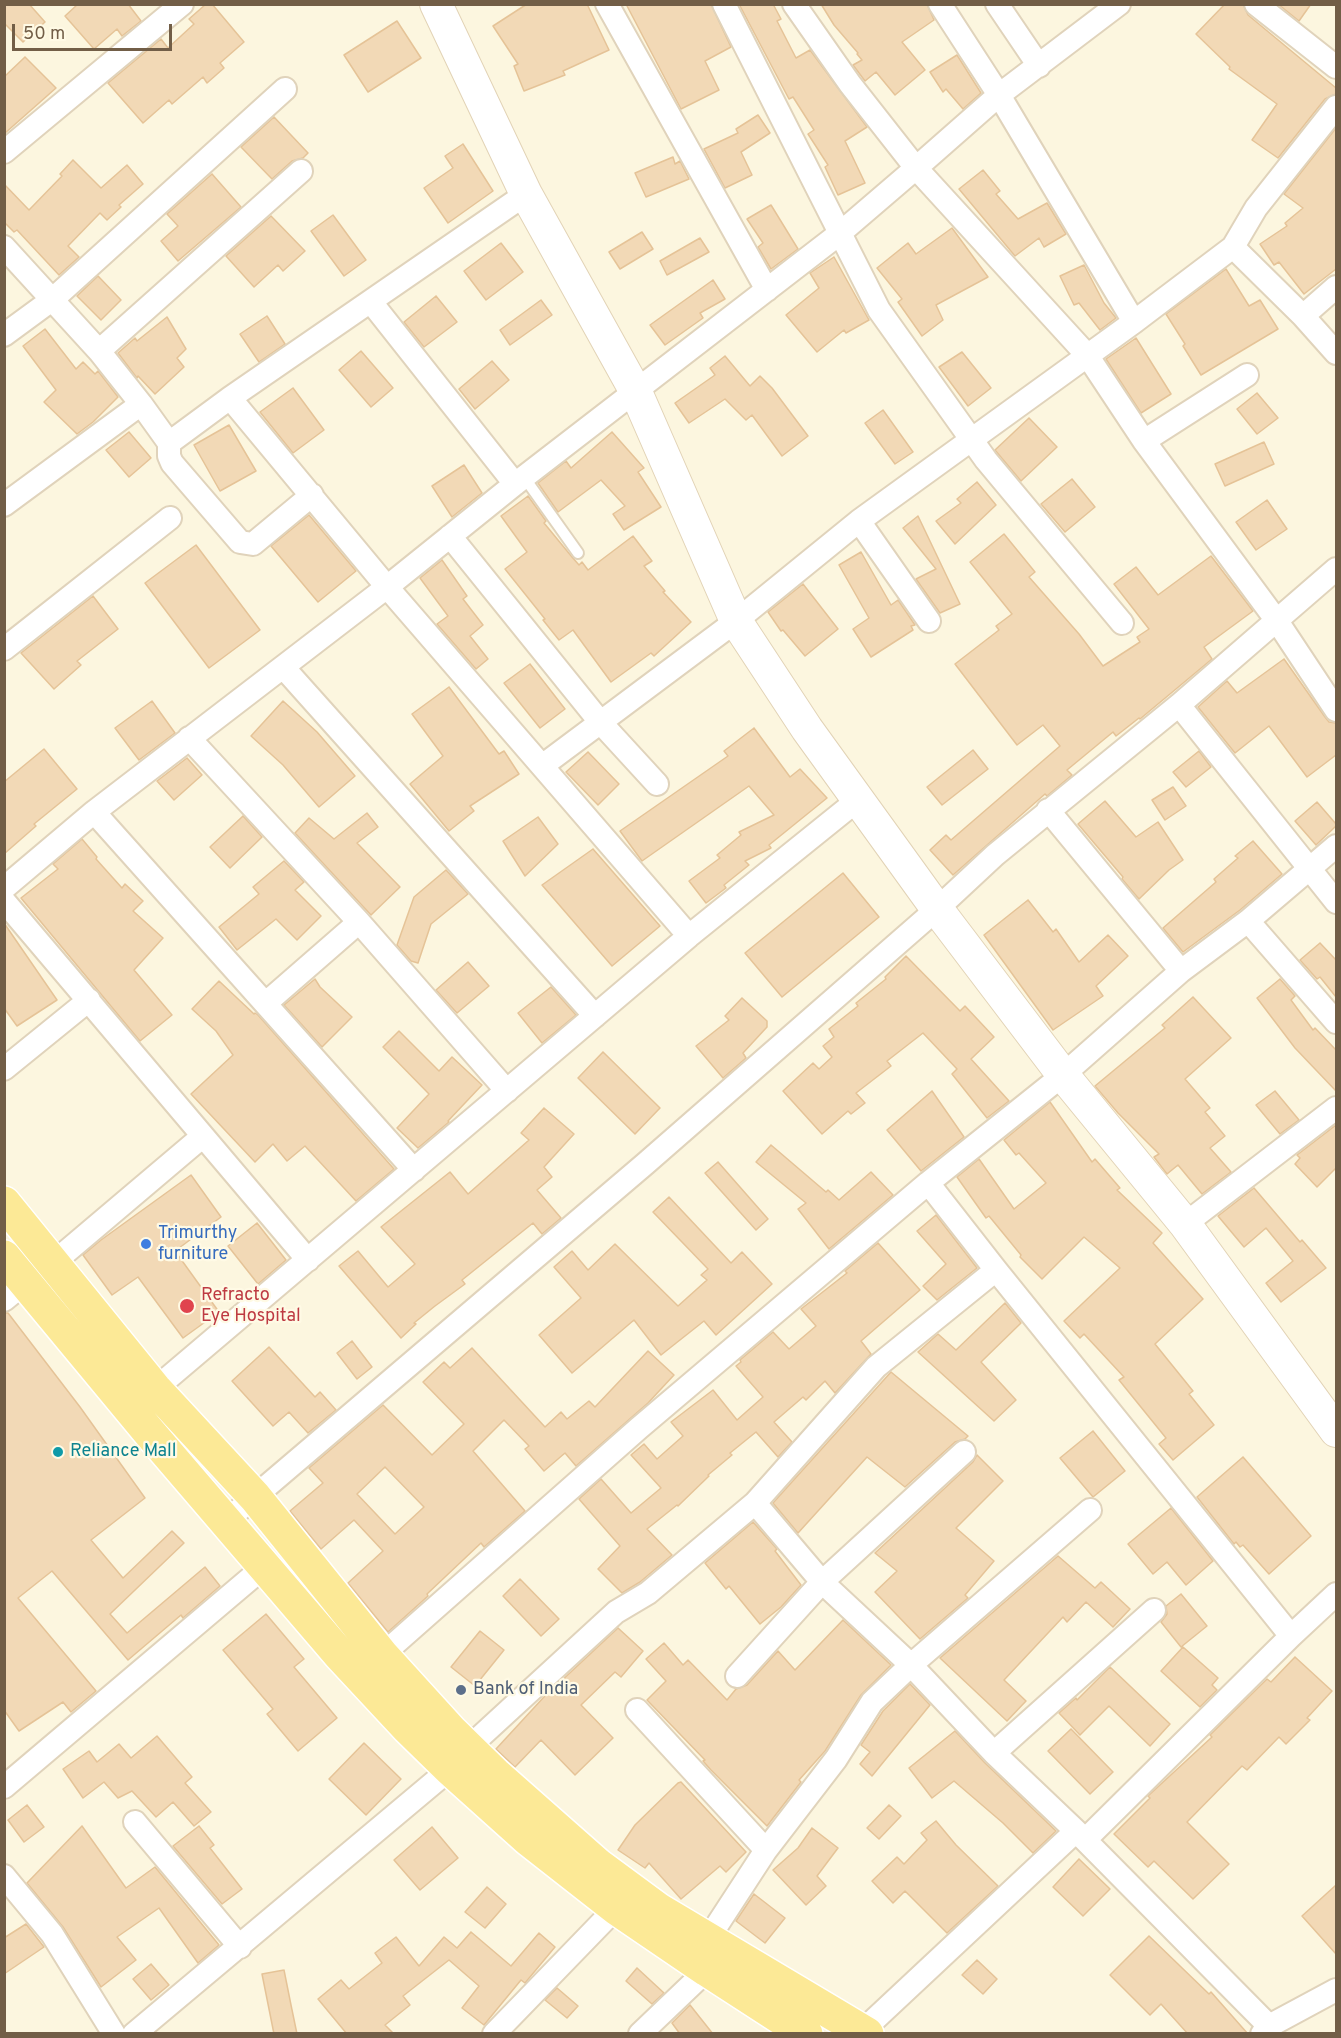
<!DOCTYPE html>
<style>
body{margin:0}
#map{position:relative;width:1341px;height:2038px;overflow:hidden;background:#fcf6df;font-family:Overpass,sans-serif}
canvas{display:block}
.frame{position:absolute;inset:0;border:6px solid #725e47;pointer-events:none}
.scale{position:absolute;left:12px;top:24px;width:160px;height:27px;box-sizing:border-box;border:3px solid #725e47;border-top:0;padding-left:8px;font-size:18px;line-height:21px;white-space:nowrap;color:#725e47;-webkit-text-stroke:4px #fffae5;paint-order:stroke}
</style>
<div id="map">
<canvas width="1341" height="2038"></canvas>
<div class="frame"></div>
<div class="scale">50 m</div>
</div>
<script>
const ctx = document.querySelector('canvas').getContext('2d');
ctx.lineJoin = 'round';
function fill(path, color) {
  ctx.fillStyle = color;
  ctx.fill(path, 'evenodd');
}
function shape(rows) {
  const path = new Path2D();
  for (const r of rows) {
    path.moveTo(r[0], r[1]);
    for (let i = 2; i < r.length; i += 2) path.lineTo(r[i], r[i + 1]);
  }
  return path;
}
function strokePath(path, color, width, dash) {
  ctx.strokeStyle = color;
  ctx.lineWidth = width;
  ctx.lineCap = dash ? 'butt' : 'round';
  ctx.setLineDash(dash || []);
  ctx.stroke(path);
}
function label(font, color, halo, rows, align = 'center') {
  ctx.font = font + ' Overpass,sans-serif';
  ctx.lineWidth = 4.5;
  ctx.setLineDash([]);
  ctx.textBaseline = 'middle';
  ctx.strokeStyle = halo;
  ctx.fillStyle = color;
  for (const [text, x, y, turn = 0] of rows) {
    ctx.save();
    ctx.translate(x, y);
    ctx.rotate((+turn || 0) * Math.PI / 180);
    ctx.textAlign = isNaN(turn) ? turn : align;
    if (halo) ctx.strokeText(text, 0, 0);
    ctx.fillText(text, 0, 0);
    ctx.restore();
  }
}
const building = shape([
 [4,4,29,4,45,22,23,42,4,23,4,4],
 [78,4,128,4,141,21,122,36,117,29,94,49,65,16,78,4],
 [206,4,212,4,244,42,220,63,224,68,207,83,203,77,172,104,169,100,143,123,108,83,161,39,168,48,194,24,189,19,206,4],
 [527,4,587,4,609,50,563,71,565,75,524,91,514,66,518,64,493,26,527,4],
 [626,4,711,4,731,47,705,61,719,90,681,109,626,4],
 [739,4,773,4,781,19,777,21,796,58,810,50,867,127,845,141,865,183,838,195,825,167,828,165,808,134,814,130,793,97,789,99,739,4],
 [821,4,927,4,934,20,902,42,925,70,895,95,876,72,865,81,853,65,862,60,857,54,858,53,834,25,821,4],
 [1225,4,1243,4,1248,15,1336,88,1336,94,1325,99,1278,158,1252,140,1277,104,1229,69,1230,67,1196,34,1225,4],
 [1278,4,1311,4,1299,21,1278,4],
 [397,21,421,58,368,92,344,55,397,21],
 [957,55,981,93,963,109,946,89,943,92,930,72,957,55],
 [25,57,56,88,4,134,4,77,25,57],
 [758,115,770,133,741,152,752,175,725,188,704,149,738,133,736,129,758,115],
 [274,117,308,153,303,158,292,161,272,179,241,147,274,117],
 [1336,128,1336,269,1304,294,1279,262,1274,265,1260,244,1287,226,1285,223,1303,208,1284,194,1336,128],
 [463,144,493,191,448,223,424,188,453,168,445,156,463,144],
 [673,157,675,164,680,161,689,179,646,197,635,173,673,157],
 [73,160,101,188,127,165,143,184,119,205,121,207,107,220,100,213,68,246,79,257,59,275,17,230,14,232,4,222,4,184,29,210,62,176,60,174,73,160],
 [983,170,1000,191,996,194,1018,219,1047,203,1066,234,1044,247,1039,238,1015,256,959,189,983,170],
 [212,174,241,207,178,261,161,241,178,226,167,214,212,174],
 [771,205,798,249,771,269,758,247,763,243,747,219,771,205],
 [333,215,366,260,344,276,311,231,333,215],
 [271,216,305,251,283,271,278,265,254,287,226,256,271,216],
 [952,228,988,277,936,305,943,320,922,336,898,302,902,299,877,268,908,243,916,254,952,228],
 [642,232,653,249,620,269,609,252,642,232],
 [700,238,709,252,667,275,660,261,700,238],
 [501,243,523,272,486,300,464,271,501,243],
 [834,257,869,320,846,333,844,330,817,352,786,315,819,288,810,273,834,257],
 [1084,265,1104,303,1116,318,1100,330,1079,303,1074,305,1060,276,1084,265],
 [1226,269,1249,306,1260,300,1278,329,1201,375,1183,346,1185,344,1166,314,1226,269],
 [98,276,121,300,101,320,77,296,98,276],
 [713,280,725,299,700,313,703,318,665,345,650,325,713,280],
 [436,296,457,322,424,347,404,322,436,296],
 [541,300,552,315,510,345,500,330,541,300],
 [267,316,285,344,259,362,240,334,267,316],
 [167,317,186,349,177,358,184,367,155,394,138,376,137,378,118,353,135,338,137,341,167,317],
 [45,329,76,369,83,362,95,374,98,371,118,397,93,422,77,434,44,402,56,390,23,346,45,329],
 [1136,338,1171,394,1141,413,1106,359,1136,338],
 [361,351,393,388,371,407,339,370,361,351],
 [962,352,991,388,968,406,939,367,962,352],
 [725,356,750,386,760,376,772,388,808,436,782,456,752,415,746,420,725,399,689,423,675,403,715,375,710,368,725,356],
 [492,361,509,380,475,409,459,389,492,361],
 [293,388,324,430,293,453,260,412,293,388],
 [1257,393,1278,418,1257,434,1237,409,1257,393],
 [883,410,913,452,895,464,865,423,883,410],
 [1029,418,1057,447,1021,481,995,450,1029,418],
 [229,425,256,471,220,491,194,445,229,425],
 [129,432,151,458,129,477,106,450,129,432],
 [612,432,644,468,638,472,661,507,624,530,613,514,625,506,601,480,558,512,538,483,566,461,571,468,612,432],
 [1264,442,1274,464,1225,486,1215,464,1264,442],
 [464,465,482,493,452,517,432,486,464,465],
 [1072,479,1095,507,1065,532,1041,504,1072,479],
 [977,482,996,505,955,544,936,521,961,503,957,499,977,482],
 [528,496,546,521,544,523,572,557,579,565,582,562,588,570,633,536,652,561,644,566,665,591,663,592,691,622,654,656,651,653,611,682,573,630,559,640,543,620,545,619,505,569,527,552,501,516,528,496],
 [1267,500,1287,529,1256,550,1236,522,1267,500],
 [309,515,356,571,318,602,271,546,309,515],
 [918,516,960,604,940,613,916,579,936,569,903,528,918,516],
 [1004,534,1035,572,1029,577,1079,634,1103,666,1140,642,1137,637,1149,629,1114,584,1136,567,1158,595,1211,556,1253,611,1204,647,1212,659,1140,719,1139,718,1116,736,1113,732,1067,770,1072,775,1047,796,1045,794,953,875,930,850,946,835,951,840,1060,746,1043,725,1017,745,955,664,999,630,996,626,1012,614,970,562,1004,534],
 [196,545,260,630,209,668,145,583,196,545],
 [861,552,891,605,898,600,915,625,911,626,913,630,871,657,853,629,869,618,839,565,861,552],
 [442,560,467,596,463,599,483,625,470,636,488,659,476,669,437,624,448,616,420,578,442,560],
 [803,584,838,629,805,656,783,630,781,631,768,612,803,584],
 [93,596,118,629,77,661,81,665,54,689,21,653,93,596],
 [1284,659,1325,717,1329,722,1336,723,1336,755,1307,777,1269,726,1235,753,1198,707,1227,681,1237,693,1284,659],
 [530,664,565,709,540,728,504,683,530,664],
 [449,687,499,754,504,751,519,774,470,806,474,811,449,831,410,784,443,756,412,714,449,687],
 [152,701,175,733,139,760,115,728,152,701],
 [283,701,317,732,355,776,319,807,283,765,251,736,283,701],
 [754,728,790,777,800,769,827,798,769,845,771,848,745,861,749,865,724,885,726,888,706,903,689,881,720,858,717,855,741,835,739,832,774,815,749,786,642,861,620,831,728,756,724,751,754,728],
 [44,749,77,789,34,824,36,826,4,854,4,782,44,749],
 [973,750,988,769,942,805,927,787,973,750],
 [1199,751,1211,767,1186,787,1173,772,1199,751],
 [588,752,619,784,598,805,566,772,588,752],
 [187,758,202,775,174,800,157,781,187,758],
 [1173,787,1186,806,1165,820,1152,800,1173,787],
 [1105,801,1136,837,1158,822,1183,860,1169,870,1139,899,1122,879,1123,877,1078,824,1105,801],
 [1317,802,1336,824,1336,826,1316,845,1295,821,1317,802],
 [367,813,378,827,357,843,400,887,371,915,295,833,309,818,334,839,367,813],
 [243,816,262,837,230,868,210,847,243,816],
 [538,817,558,844,525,876,503,841,538,817],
 [82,839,97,857,96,859,122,888,125,884,143,901,133,911,163,938,134,970,172,1015,140,1041,21,898,58,869,53,864,82,839],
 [1253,841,1282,874,1240,910,1183,952,1163,928,1216,882,1214,879,1238,858,1235,856,1253,841],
 [593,849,660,926,612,966,542,885,593,849],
 [284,861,304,882,295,890,321,916,297,940,276,919,237,950,219,927,259,894,253,887,284,861],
 [446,870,468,894,431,924,418,963,411,961,397,945,414,897,446,870],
 [843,873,879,917,782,997,745,953,843,873],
 [1028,900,1053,932,1056,929,1079,962,1108,935,1128,956,1096,986,1103,996,1053,1030,984,935,1028,900],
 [4,923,57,1000,17,1026,4,1008,4,923],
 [1320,943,1336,960,1336,997,1320,977,1317,979,1300,960,1320,943],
 [906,956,960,1011,965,1006,994,1037,971,1059,1009,1101,987,1118,952,1074,957,1069,923,1033,887,1061,891,1066,856,1093,865,1103,851,1114,848,1111,822,1134,783,1091,813,1063,819,1069,832,1057,823,1046,834,1037,829,1029,858,1006,856,1003,886,979,885,977,906,956],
 [468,962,489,986,457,1013,436,990,468,962],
 [315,979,320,987,352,1017,322,1047,284,1005,315,979],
 [1280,979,1295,996,1291,1000,1313,1030,1315,1028,1336,1050,1336,1091,1295,1048,1257,998,1280,979],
 [219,981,254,1014,255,1013,258,1015,394,1169,356,1201,305,1146,287,1161,273,1144,255,1162,191,1094,233,1055,216,1031,192,1009,219,981],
 [551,987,576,1015,542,1043,518,1013,551,987],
 [1193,997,1231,1038,1185,1079,1210,1108,1205,1112,1225,1136,1210,1148,1231,1172,1202,1194,1178,1165,1167,1174,1154,1157,1159,1154,1118,1113,1095,1086,1165,1028,1162,1025,1193,997],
 [742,998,767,1021,767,1027,743,1053,746,1058,723,1078,696,1046,729,1020,725,1016,742,998],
 [399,1031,439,1071,452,1057,482,1085,448,1121,449,1122,418,1148,397,1128,429,1094,383,1047,399,1031],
 [603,1052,660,1108,635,1134,578,1078,603,1052],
 [932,1091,964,1137,921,1171,887,1130,932,1091],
 [1275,1091,1299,1120,1280,1134,1256,1105,1275,1091],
 [1050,1102,1092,1162,1095,1159,1120,1188,1117,1190,1162,1233,1153,1243,1203,1299,1155,1344,1193,1391,1189,1394,1214,1425,1173,1460,1159,1444,1166,1438,1119,1380,1124,1377,1084,1334,1080,1338,1064,1321,1120,1268,1084,1237,1042,1279,1020,1257,1021,1255,989,1216,986,1218,957,1177,979,1159,1014,1209,1046,1183,1019,1153,1016,1155,1004,1140,1050,1102],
 [544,1108,574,1134,544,1167,552,1177,537,1190,561,1218,542,1234,533,1223,462,1280,465,1284,435,1306,414,1323,416,1324,401,1338,339,1266,358,1251,388,1287,415,1264,381,1227,450,1172,468,1194,529,1140,521,1133,544,1108],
 [1336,1125,1336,1168,1317,1187,1295,1164,1300,1158,1297,1155,1336,1125],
 [771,1145,826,1192,828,1190,839,1200,871,1172,893,1195,829,1249,798,1209,806,1203,756,1162,771,1145],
 [718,1162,768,1219,756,1230,705,1173,718,1162],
 [191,1175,221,1217,175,1251,219,1312,183,1338,138,1277,112,1295,83,1255,101,1240,191,1175],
 [1254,1188,1300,1242,1302,1240,1326,1268,1281,1302,1266,1283,1293,1261,1266,1228,1244,1247,1218,1216,1254,1188],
 [669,1197,731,1263,742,1252,772,1284,716,1335,704,1321,661,1355,634,1320,572,1373,539,1335,581,1298,554,1267,572,1251,588,1270,615,1244,678,1306,707,1280,701,1275,708,1269,653,1212,669,1197],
 [936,1215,977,1268,937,1300,923,1286,946,1264,917,1231,936,1215],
 [257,1223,286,1260,258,1284,228,1246,257,1223],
 [878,1243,920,1290,861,1341,871,1354,835,1393,825,1381,806,1400,803,1397,774,1422,792,1442,778,1457,756,1432,730,1453,732,1455,708,1475,709,1476,678,1506,677,1505,647,1529,672,1555,640,1582,622,1593,598,1569,620,1546,579,1499,601,1479,631,1513,661,1488,631,1455,644,1444,657,1459,683,1436,671,1422,713,1390,737,1420,763,1397,736,1366,741,1362,740,1360,773,1332,789,1349,816,1326,801,1309,847,1273,845,1271,878,1243],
 [1005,1303,1021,1323,981,1362,1016,1400,994,1421,918,1352,938,1334,956,1350,1005,1303],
 [4,1313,8,1313,80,1407,145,1498,91,1540,123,1578,172,1531,184,1543,110,1614,127,1633,205,1567,220,1586,183,1618,181,1615,128,1660,52,1571,18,1598,96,1691,71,1712,63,1702,19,1731,4,1710,4,1313],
 [352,1341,372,1367,357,1379,337,1353,352,1341],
 [269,1347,315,1397,320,1392,336,1410,308,1433,289,1412,273,1426,232,1381,269,1347],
 [472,1348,545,1427,561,1412,567,1419,589,1401,595,1407,648,1351,674,1375,648,1403,576,1466,565,1453,544,1471,525,1449,529,1446,504,1420,473,1451,525,1511,484,1547,481,1543,427,1594,428,1596,388,1632,348,1583,383,1551,354,1520,321,1549,290,1511,323,1483,309,1468,383,1405,432,1455,464,1424,423,1382,444,1362,450,1368,472,1348],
 [385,1467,424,1507,395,1534,357,1494,385,1467],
 [891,1372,968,1436,965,1439,955,1442,905,1487,867,1457,798,1533,773,1503,891,1372],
 [1093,1431,1125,1471,1093,1497,1060,1458,1093,1431],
 [977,1455,1003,1481,956,1528,994,1561,965,1595,968,1598,920,1639,875,1592,897,1571,875,1553,973,1462,977,1455],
 [1243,1457,1311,1536,1269,1574,1243,1545,1240,1547,1236,1542,1234,1544,1197,1497,1243,1457],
 [1171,1508,1213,1561,1186,1585,1167,1562,1153,1574,1128,1544,1171,1508],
 [753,1522,777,1549,775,1551,801,1585,781,1607,760,1624,729,1586,726,1589,705,1563,753,1522],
 [1058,1556,1095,1588,1101,1582,1130,1609,1113,1627,1086,1602,1067,1622,1063,1617,1004,1680,1026,1701,1007,1721,940,1658,1058,1556],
 [520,1579,559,1619,541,1636,503,1596,520,1579],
 [1181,1594,1207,1626,1181,1647,1161,1622,1167,1614,1166,1606,1181,1594],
 [266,1614,304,1659,294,1667,337,1718,298,1751,267,1714,273,1709,223,1650,266,1614],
 [843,1620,891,1665,861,1695,825,1751,799,1780,801,1782,767,1826,711,1770,703,1761,705,1760,647,1700,666,1681,646,1659,664,1643,683,1665,688,1660,727,1700,736,1689,747,1685,778,1651,795,1670,843,1620],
 [618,1628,643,1651,621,1677,615,1672,581,1705,613,1738,575,1775,541,1740,515,1767,496,1749,543,1698,618,1628],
 [480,1631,504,1650,475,1686,451,1667,480,1631],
 [1183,1647,1218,1678,1212,1685,1217,1690,1200,1707,1161,1671,1183,1647],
 [1295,1657,1332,1691,1307,1718,1310,1720,1286,1744,1279,1737,1247,1770,1242,1766,1187,1822,1229,1864,1193,1899,1154,1861,1148,1867,1114,1834,1150,1798,1148,1796,1212,1737,1210,1735,1267,1679,1271,1682,1295,1657],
 [1110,1667,1170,1724,1150,1746,1109,1706,1080,1735,1059,1713,1076,1698,1077,1700,1110,1667],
 [910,1684,930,1705,872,1776,860,1764,870,1752,861,1745,883,1711,910,1684],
 [1071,1729,1113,1772,1090,1794,1048,1751,1071,1729],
 [955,1731,985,1763,1056,1831,1033,1853,1003,1823,954,1781,932,1798,909,1768,955,1731],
 [157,1736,192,1777,185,1783,211,1812,194,1826,173,1802,156,1817,132,1791,118,1798,104,1782,83,1798,63,1769,89,1751,97,1762,119,1744,131,1758,157,1736],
 [364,1743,401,1779,366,1815,329,1779,364,1743],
 [681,1782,746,1852,726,1872,720,1866,681,1899,649,1863,645,1868,618,1850,635,1825,678,1783,681,1782],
 [27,1805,44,1827,24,1842,8,1820,27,1805],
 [889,1805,901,1816,879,1839,867,1828,889,1805],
 [936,1821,956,1845,998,1886,947,1933,905,1891,893,1903,872,1881,897,1857,904,1864,927,1840,921,1833,936,1821],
 [82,1826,126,1888,155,1867,219,1945,198,1963,159,1908,117,1937,136,1960,101,1987,63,1927,27,1883,82,1826],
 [199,1826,214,1845,210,1848,242,1889,222,1904,173,1846,199,1826],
 [432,1827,458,1858,420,1890,394,1860,432,1827],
 [812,1828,838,1848,817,1876,826,1886,806,1905,773,1870,798,1848,812,1828],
 [1079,1859,1110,1889,1083,1916,1053,1887,1079,1859],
 [1336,1885,1336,1954,1302,1916,1336,1885],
 [487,1887,506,1904,485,1928,465,1912,487,1887],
 [754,1894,785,1918,765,1943,736,1921,754,1894],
 [26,1924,44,1947,4,1974,4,1938,26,1924],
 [471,1932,511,1966,539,1933,555,1947,525,1983,521,1980,484,2025,462,2008,479,1986,449,1960,403,1996,410,2005,385,2025,394,2034,347,2034,318,1999,341,1980,349,1989,382,1963,375,1953,396,1937,419,1966,444,1937,457,1948,471,1932],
 [1149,1936,1209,1994,1211,1992,1248,2034,1188,2034,1161,2004,1150,2015,1110,1975,1149,1936],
 [977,1960,997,1979,983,1994,962,1975,977,1960],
 [151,1964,169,1985,151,2000,133,1979,151,1964],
 [637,1968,664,1993,652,2004,626,1981,637,1968],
 [284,1970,291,2005,297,2034,274,2034,262,1974,284,1970],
 [557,1988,578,2006,567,2018,545,2000,557,1988],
 [690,2005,713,2034,680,2034,672,2023,690,2005]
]);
fill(building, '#f2d9b6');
strokePath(building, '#e5c397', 1.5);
const lane = shape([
 [524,477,578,553]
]);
const street = shape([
 [607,4,767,290],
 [724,4,879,310,986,460,1122,623],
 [794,4,850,84,916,168,999,95,1119,4],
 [940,4,999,95,1134,322],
 [997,4,1039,66],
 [1256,4,1336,67],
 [4,152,182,4],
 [4,247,99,351,141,404],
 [1233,247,1303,316,1336,353],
 [371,302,515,484],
 [1303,316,1336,287],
 [4,335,53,299,285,89],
 [99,351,301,171],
 [230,398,387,587,689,936],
 [1144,441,1247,375],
 [169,443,169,456,172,463,240,542,253,544,312,495],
 [4,505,141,404,169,443,230,398,526,194],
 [859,521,1134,322,1233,247,1256,208,1336,107],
 [450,536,601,723,657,784],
 [4,649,170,518],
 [283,667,595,1016],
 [1179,705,1336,902],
 [189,738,359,922,507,1091],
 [542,766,736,621,859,521,929,621],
 [1048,810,1181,971],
 [94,812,414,1170],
 [4,888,94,812,387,587,515,484,839,234,916,168,1087,355,1144,441,1277,621,1336,710],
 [4,901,308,1260],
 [1248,921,1336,1022],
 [266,1003,359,922],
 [4,1069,89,1000],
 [928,1183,996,1270,1291,1636],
 [1185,1224,1336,1108],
 [53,1263,203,1136],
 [4,1300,26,1282],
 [155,1389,689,936,859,799],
 [755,1503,822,1582,911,1665,994,1753,1076,1831],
 [226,1521,645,1164,937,909,995,855,1179,705,1336,569],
 [382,1655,639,1428,928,1183,1063,1075,1181,971,1248,921,1336,846],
 [737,1676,822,1582,964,1452],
 [637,1710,766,1850],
 [469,1747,616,1612,648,1593,755,1503,876,1367,996,1270],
 [994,1753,1154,1610],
 [4,1787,265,1566],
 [135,1822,240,1947],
 [1085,1840,1269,2026,1262,2034],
 [4,1876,52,1934,114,2034],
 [708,1939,766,1850,836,1759,872,1702,911,1665,1090,1510],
 [1269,2026,1336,1990],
 [134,2034,450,1769],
 [494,2034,616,1908],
 [640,2034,707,1970],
 [859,2034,1076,1831,1085,1840,1291,1636,1336,1594]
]);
const secondary = shape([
 [436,4,526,194,636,392,736,621,807,729,937,909,1063,1075,1185,1224,1336,1431]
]);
const primary = shape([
 [4,1203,155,1389,255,1497,382,1655,451,1731,495,1774,598,1865,659,1910,867,2034],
 [4,1257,149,1432,340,1655,408,1728,450,1769,528,1839,616,1908,707,1970,806,2034]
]);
strokePath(lane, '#e0d3bb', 14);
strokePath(street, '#e0d3bb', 26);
strokePath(secondary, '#e2d3b6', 34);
strokePath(primary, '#fff', 36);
strokePath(lane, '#fff', 10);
strokePath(street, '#fff', 22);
strokePath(secondary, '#fff', 32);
strokePath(primary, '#fce996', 33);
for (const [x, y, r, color] of [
 [146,1244,6,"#3f7fe0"],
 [187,1306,8,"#e0444e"],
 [58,1452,6,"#0f9aa8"],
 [461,1690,6,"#5c6f8a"]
]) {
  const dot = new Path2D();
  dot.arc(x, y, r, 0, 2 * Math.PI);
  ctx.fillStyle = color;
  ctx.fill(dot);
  strokePath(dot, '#fffae5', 2);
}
label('18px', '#366cbe', '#fffae5', [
 ["Trimurthy",158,1234],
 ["furniture",158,1255]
], 'left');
label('18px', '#be3a42', '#fffae5', [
 ["Refracto",201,1296],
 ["Eye Hospital",201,1317]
], 'left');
label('18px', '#0d838f', '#fffae5', [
 ["Reliance Mall",70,1452]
], 'left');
label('18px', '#4e5e75', '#fffae5', [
 ["Bank of India",473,1690]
], 'left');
</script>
